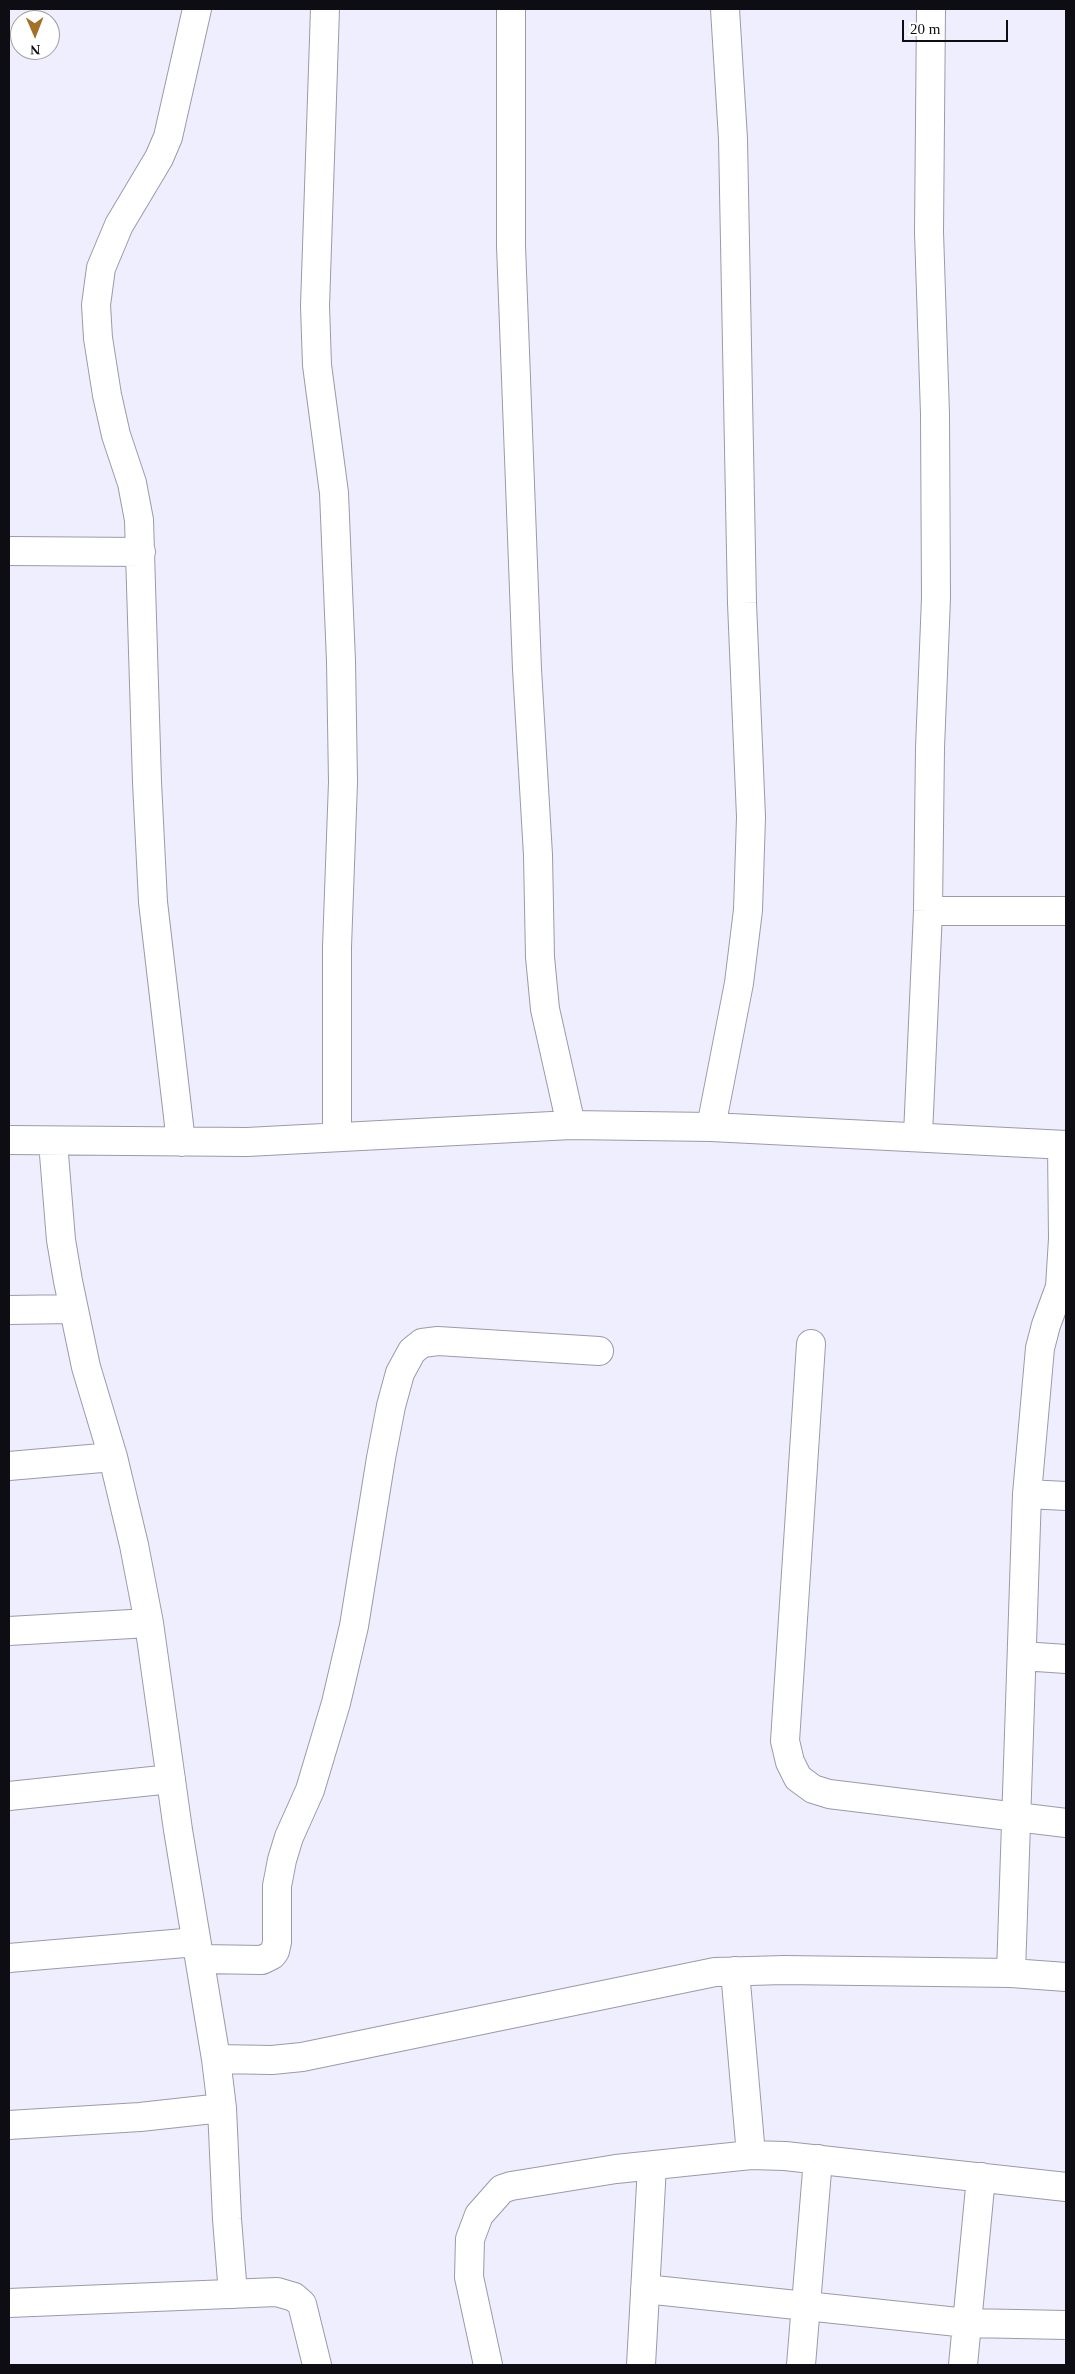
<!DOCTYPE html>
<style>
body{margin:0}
#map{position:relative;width:1075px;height:2374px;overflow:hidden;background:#eeeefe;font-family:"Times New Roman",serif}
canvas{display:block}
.frame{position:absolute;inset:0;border:10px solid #0e0d13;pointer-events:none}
.north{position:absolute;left:10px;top:10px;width:50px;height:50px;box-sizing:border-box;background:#fff;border:1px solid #9f9ea1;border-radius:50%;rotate:179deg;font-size:14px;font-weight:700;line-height:20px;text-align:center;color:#0e0d13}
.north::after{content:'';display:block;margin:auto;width:18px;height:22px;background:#a37127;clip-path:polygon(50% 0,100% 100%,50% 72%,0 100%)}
.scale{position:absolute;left:902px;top:20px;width:106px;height:22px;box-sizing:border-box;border:2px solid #0e0d13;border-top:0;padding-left:6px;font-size:15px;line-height:18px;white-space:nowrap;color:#0e0d13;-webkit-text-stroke:4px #fff;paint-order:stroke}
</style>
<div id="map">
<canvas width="1075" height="2374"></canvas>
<div class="frame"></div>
<div class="north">N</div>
<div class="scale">20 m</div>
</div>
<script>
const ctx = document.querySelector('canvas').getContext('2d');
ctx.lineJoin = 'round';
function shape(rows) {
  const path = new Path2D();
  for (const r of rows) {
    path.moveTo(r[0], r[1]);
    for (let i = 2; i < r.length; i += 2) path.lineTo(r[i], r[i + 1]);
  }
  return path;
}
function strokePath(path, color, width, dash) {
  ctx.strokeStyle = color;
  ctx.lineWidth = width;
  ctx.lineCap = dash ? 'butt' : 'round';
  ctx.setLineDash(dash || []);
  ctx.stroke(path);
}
const minor = shape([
 [325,9,315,306,317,365,334,493,341,661,343,782,337,947,337,1137],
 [511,9,511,246,527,669,538,855,540,957,545,1009,571,1125],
 [9,551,141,552],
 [928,911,1066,911],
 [711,1127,739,983,748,910,751,817,742,603,733,139,725,9],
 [918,1135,928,911,930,748,936,598,935,414,929,232,931,9],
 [9,1140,247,1142,571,1125,711,1127,1066,1145],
 [181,1142,153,902,147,782,139,520,132,483,116,435,107,395,98,338,96,305,101,268,119,225,159,158,168,137,197,9],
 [9,1310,73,1309],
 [811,1344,785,1741,790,1762,798,1778,813,1789,829,1794,1066,1823],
 [9,1466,113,1457],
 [1027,1494,1066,1496],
 [9,1631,149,1623],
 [1022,1656,1066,1659],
 [9,1796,171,1779],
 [9,1958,196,1942],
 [201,1959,262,1960,272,1955,275,1951,277,1942,277,1886,282,1860,289,1837,310,1790,336,1703,354,1626,381,1458,391,1406,400,1373,412,1351,422,1343,438,1341,599,1351],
 [735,1971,751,2155],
 [1011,1973,1027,1494,1040,1348,1046,1325,1060,1287,1063,1239,1062,1145],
 [216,2059,272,2060,302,2057,715,1972,784,1970,1011,1973,1066,1977],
 [222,2108,227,2219,233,2294],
 [9,2125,140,2117,222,2108,216,2059,178,1830,149,1623,134,1545,113,1457,86,1367,68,1281,61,1240,53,1142],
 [645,2289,967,2323,1066,2325],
 [9,2303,277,2292,294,2297,302,2304,317,2365],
 [488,2365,469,2277,470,2239,479,2215,502,2189,511,2186,616,2169,751,2155,785,2156,1066,2187],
 [641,2365,652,2166],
 [801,2365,818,2159],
 [963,2365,981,2177]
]);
strokePath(minor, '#9b9aa9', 30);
strokePath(minor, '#fff', 28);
</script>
